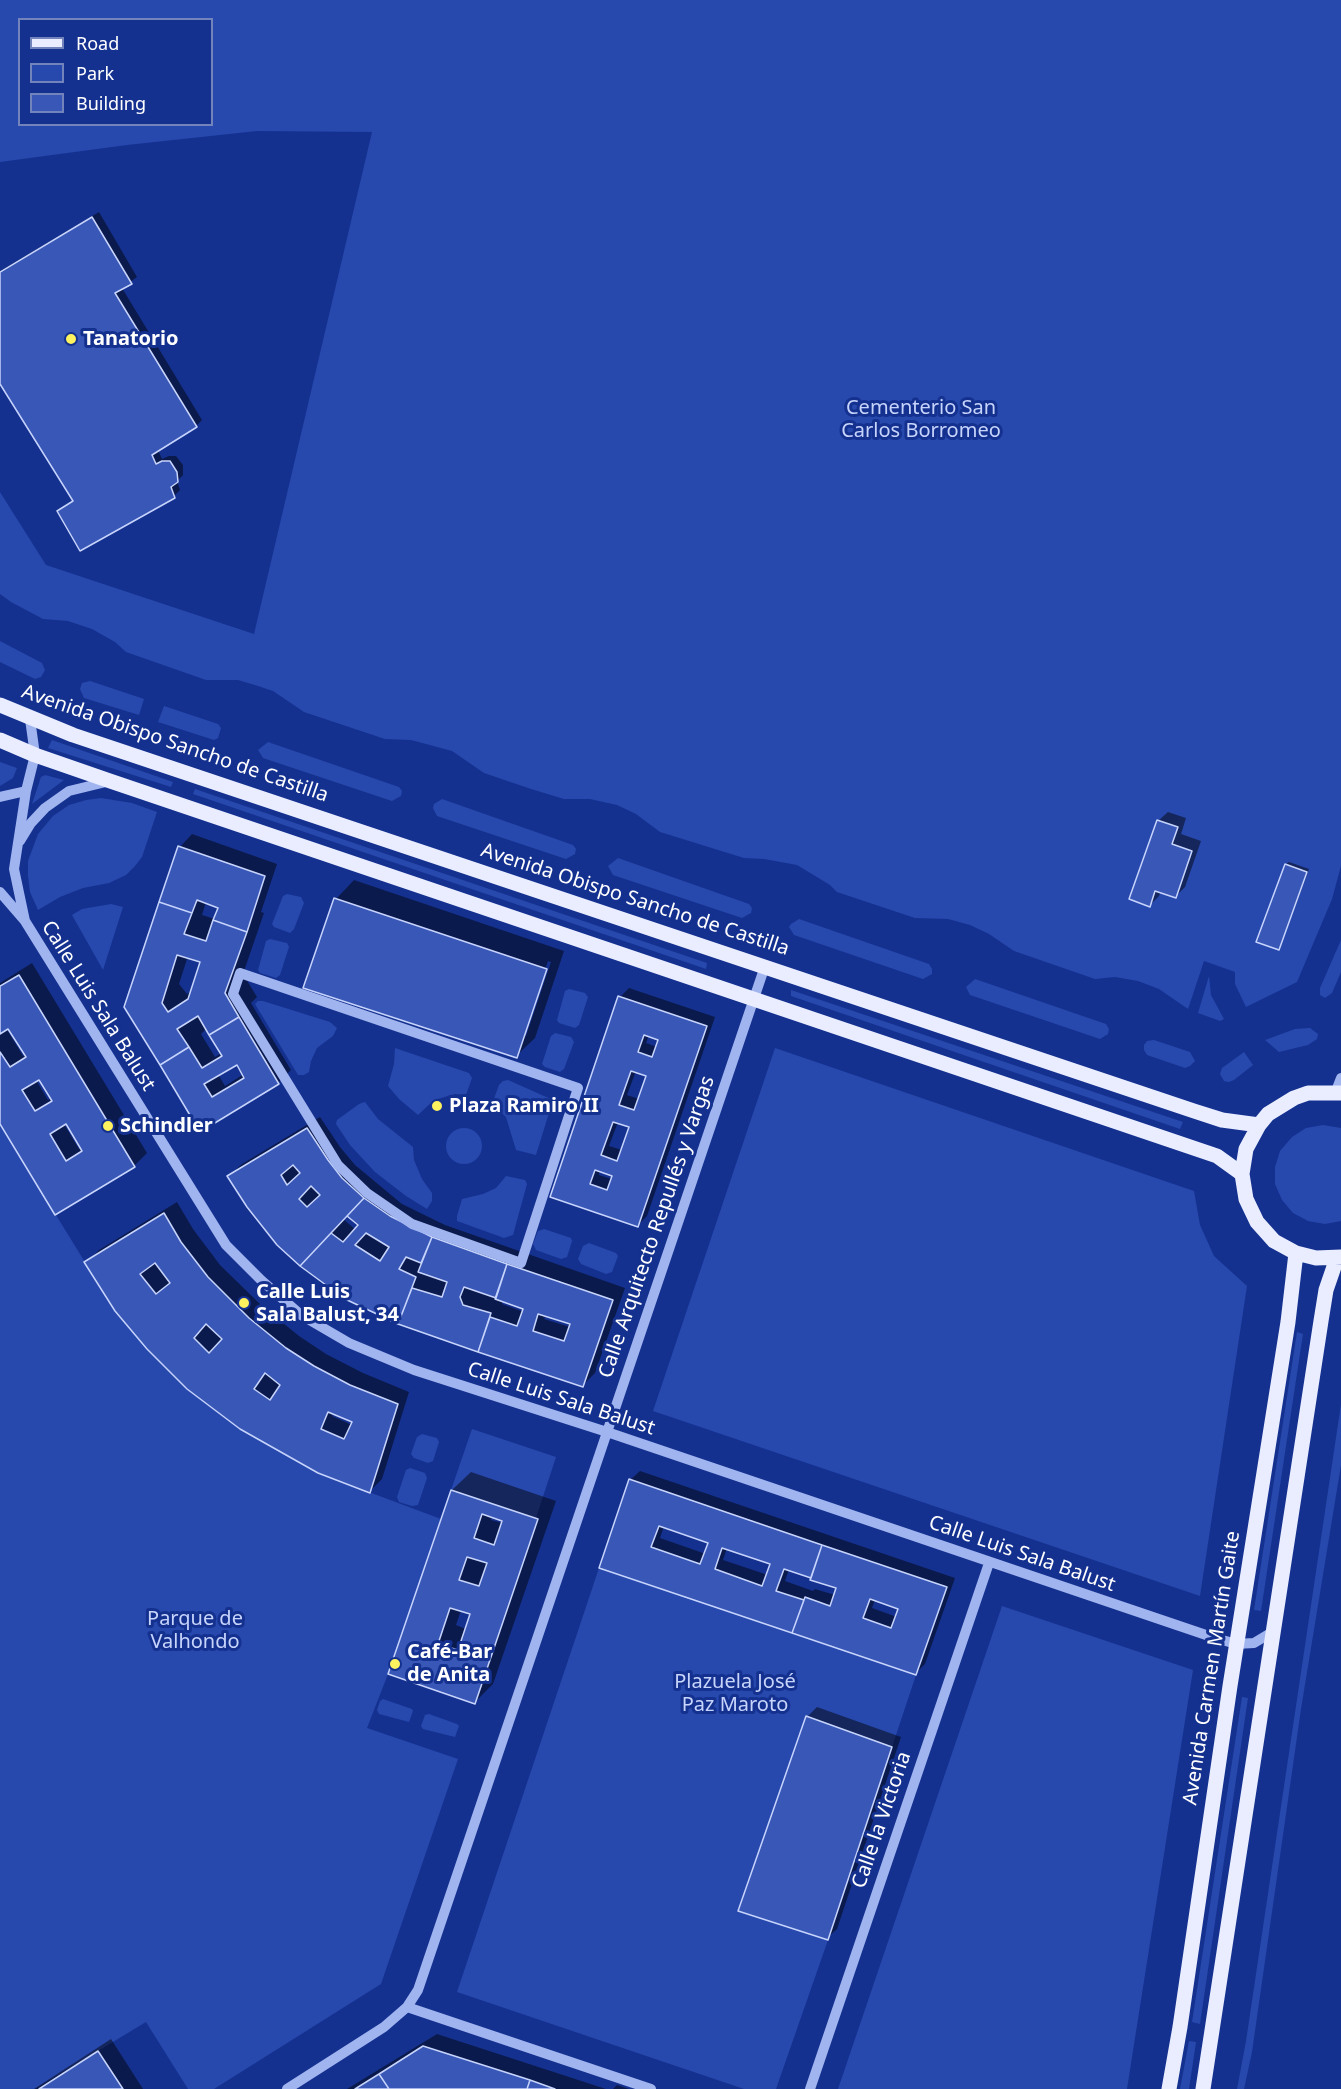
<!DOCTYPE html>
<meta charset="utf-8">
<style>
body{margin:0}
#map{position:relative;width:1341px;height:2089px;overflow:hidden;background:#15318f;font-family:"Noto Sans",sans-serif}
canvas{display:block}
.legend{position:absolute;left:18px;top:18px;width:195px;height:108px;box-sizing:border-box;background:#15318f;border:2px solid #7383bc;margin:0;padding:8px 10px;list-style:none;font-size:18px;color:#fff}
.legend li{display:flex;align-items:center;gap:12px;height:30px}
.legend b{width:30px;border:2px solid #7383bc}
</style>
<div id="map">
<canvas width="1341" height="2089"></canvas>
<ul class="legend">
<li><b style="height:8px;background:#e9edff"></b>Road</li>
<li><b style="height:16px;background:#2748ad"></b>Park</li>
<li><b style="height:16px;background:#3957b6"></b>Building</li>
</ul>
</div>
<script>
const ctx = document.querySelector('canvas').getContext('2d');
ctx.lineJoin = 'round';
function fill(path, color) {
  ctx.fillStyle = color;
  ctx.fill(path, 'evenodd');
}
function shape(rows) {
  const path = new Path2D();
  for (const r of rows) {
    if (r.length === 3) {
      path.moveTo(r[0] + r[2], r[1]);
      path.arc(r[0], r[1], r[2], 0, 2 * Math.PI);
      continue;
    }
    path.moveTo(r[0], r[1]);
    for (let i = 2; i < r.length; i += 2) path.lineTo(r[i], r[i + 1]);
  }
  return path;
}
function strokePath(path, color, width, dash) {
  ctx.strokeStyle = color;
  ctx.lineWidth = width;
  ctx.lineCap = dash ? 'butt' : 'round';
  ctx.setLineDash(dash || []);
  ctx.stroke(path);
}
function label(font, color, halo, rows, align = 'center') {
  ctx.font = font + ' "Noto Sans",sans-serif';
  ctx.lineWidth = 6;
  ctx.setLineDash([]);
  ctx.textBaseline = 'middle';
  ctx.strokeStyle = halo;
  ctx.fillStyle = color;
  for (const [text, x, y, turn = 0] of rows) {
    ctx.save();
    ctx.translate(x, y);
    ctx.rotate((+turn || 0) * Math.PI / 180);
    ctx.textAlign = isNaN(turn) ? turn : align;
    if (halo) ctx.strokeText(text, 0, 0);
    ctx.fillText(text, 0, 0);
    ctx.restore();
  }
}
fill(shape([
 [0,0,1341,0,1341,866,1332,899,1297,982,1246,1007,1235,984,1235,972,1204,961,1188,1009,1159,989,1138,981,1115,977,1095,979,1014,951,989,934,970,925,948,919,915,918,837,892,830,885,797,865,764,859,744,858,660,832,636,814,617,805,590,799,564,799,531,789,484,773,452,751,411,740,385,739,304,712,273,691,258,686,238,680,206,680,126,652,115,642,92,629,68,621,43,619,11,602,0,594,0,492,46,565,254,634,372,132,257,131,127,145,0,162],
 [20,20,212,20,212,124,20,124],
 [0,641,42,663,45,670,41,677,35,679,0,662],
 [90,681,144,699,139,715,84,698,80,689,82,683],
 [164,706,218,724,221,728,218,738,214,740,158,722],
 [52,740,173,782,171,787,48,748],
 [268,742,399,787,402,791,401,796,392,801,263,758,258,750],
 [0,762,17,768,13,778,0,786],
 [45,775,64,780,32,804,41,777],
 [195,789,707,963,706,969,193,794],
 [101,798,132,803,157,812,142,857,135,866,126,875,109,883,83,888,60,897,38,910,30,892,28,876,28,861,38,834,53,816,69,805,86,800],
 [442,799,573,845,576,849,575,854,566,859,437,816,433,808,434,804],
 [618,858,749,904,752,908,751,913,742,918,613,875,608,866],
 [287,894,301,897,304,903,294,929,290,933,274,927,272,924,283,896],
 [111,904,123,907,103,970,72,915,82,909],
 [799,919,929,964,932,969,932,974,923,979,794,935,789,927,791,924],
 [270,939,287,943,289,947,280,975,276,978,260,973,258,970,266,941],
 [1341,940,1341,972,1332,993,1325,998,1320,995,1320,988],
 [1209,976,1211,995,1224,1019,1220,1021,1198,1013],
 [975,979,1106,1024,1109,1029,1108,1034,1100,1039,970,995,966,987],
 [569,989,585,993,588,997,579,1025,575,1028,559,1023,557,1020,565,991],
 [791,990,1183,1122,1180,1129,791,996],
 [258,1001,263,1001,330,1022,337,1028,333,1036,317,1048,311,1061,309,1072,304,1075,298,1075,255,1004],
 [1310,1028,1318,1034,1317,1039,1308,1045,1279,1052,1265,1040,1295,1029],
 [555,1033,571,1037,574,1042,564,1069,560,1072,545,1067,542,1064,551,1036],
 [1154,1040,1190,1052,1195,1061,1190,1066,1185,1068,1147,1055,1144,1050,1144,1045,1147,1041],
 [395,1048,469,1073,472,1078,466,1095,455,1094,434,1100,418,1115,399,1099,388,1086,394,1064],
 [775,1048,1194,1191,1200,1225,1214,1256,1247,1286,1200,1596,653,1411],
 [1244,1052,1253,1065,1234,1080,1229,1082,1224,1081,1220,1074,1222,1068],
 [508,1080,553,1100,536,1155,516,1150,506,1117,492,1104,499,1085,503,1081],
 [365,1102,378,1119,413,1147,414,1160,422,1179,432,1193,432,1201,427,1209,406,1196,375,1172,350,1145,336,1124,337,1120,359,1104],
 [0,1124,115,1311,147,1349,187,1389,240,1429,318,1473,441,1519,388,1674,367,1728,458,1759,381,1984,214,2089,188,2089,146,2022,35,2089,0,2089],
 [1323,1125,1341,1128,1341,1221,1325,1224,1308,1221,1293,1213,1282,1200,1275,1184,1275,1167,1280,1151,1292,1137,1306,1128],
 [464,1146,18],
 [506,1176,525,1180,527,1184,513,1235,504,1238,457,1221,457,1216,462,1199,483,1194,496,1188],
 [544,1229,571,1238,572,1241,567,1257,561,1259,536,1250,533,1244,538,1231],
 [589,1243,616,1253,618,1256,612,1272,606,1274,581,1264,578,1259,583,1246],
 [1297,1332,1303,1334,1261,1611,1254,1610],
 [1341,1404,1341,1465,1301,1709,1252,2052,1244,2089,1237,2089,1246,2041],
 [472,1429,556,1457,536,1518,451,1490],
 [422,1434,437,1438,439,1442,433,1461,428,1463,414,1458,411,1454,417,1437],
 [410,1468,425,1473,427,1478,418,1505,412,1506,399,1502,397,1497,406,1470],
 [599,1568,916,1675,892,1747,806,1716,738,1910,828,1940,776,2089,744,2089,457,1992],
 [1002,1606,1193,1670,1127,2089,838,2089],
 [1242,1697,1248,1698,1200,2024,1192,2022],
 [383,1699,412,1709,413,1711,409,1722,379,1714,377,1710,380,1701],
 [429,1714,457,1724,459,1726,455,1737,423,1729,421,1726,425,1715],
 [1189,2041,1196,2042,1189,2089,1180,2089]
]), '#2748ad');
fill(shape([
 [99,212,137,277,122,288,202,420,196,426,158,450,162,459,169,456,176,456,183,465,183,475,177,481,180,490,174,496,59,512,74,500,0,381,0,271],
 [1168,812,1186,818,1181,834,1201,841,1185,887,1176,896,1161,891,1159,896,1150,905,1158,821],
 [192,834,277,864,261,912,264,913,243,974,257,997,251,1003,291,1070,279,1082,200,1130,125,1006,180,847],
 [206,902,220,907,215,919,202,915],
 [188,956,202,961,192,991,187,994,179,984],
 [207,1028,222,1053,215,1057,201,1034],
 [237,1063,244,1074,225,1086,218,1074],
 [1289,862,1309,869,1281,945,1278,948,1286,864],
 [354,880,564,951,535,1038,516,1056,336,899],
 [548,961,551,962,526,1036,522,1036],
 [32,963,147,1153,134,1166,56,1213,0,1121,0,983],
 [9,1027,26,1054,23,1056,6,1028],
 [39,1078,52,1098,48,1100,36,1080],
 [67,1122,82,1148,79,1149,64,1124],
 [629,988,715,1017,647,1216,637,1226,552,1196,620,997],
 [649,1035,660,1039,657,1047,646,1043],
 [636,1071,648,1075,639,1099,627,1095],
 [618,1122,630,1126,622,1150,609,1146],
 [600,1170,614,1175,612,1179,599,1175],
 [320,1117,340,1147,355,1165,402,1204,445,1225,625,1288,595,1373,583,1385,398,1323,229,1176,242,1164],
 [347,1215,360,1225,356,1230,343,1219],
 [503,1300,525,1308,524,1312,502,1304],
 [546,1315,572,1323,570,1327,544,1319],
 [177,1202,193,1229,220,1265,261,1305,299,1336,326,1354,363,1373,409,1392,382,1479,370,1491,319,1472,241,1428,86,1263,99,1250],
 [334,1413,354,1421,352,1425,332,1416],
 [640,1471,955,1578,925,1664,915,1674,601,1567,630,1480],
 [664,1526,710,1542,706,1554,660,1538],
 [727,1548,772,1563,768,1575,723,1560],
 [789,1569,838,1587,835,1595,815,1589,813,1591,785,1581],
 [875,1600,900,1608,897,1617,872,1608],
 [471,1472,556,1501,493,1684,475,1702,390,1673,452,1490],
 [492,1516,504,1520,502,1523,491,1520],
 [461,1610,471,1613,466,1629,456,1625],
 [817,1707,901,1737,837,1929,827,1938,740,1910,808,1716],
 [437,2034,606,2089,347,2089],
 [111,2039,143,2089,34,2089],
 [617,2085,629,2089,613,2089]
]), '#0007');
const building = shape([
 [92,217,132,284,115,293,197,427,152,455,156,464,162,461,170,461,177,472,178,482,171,487,175,498,80,551,57,511,73,501,0,384,0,272,92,217],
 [1157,820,1178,827,1172,844,1192,851,1176,898,1155,891,1150,907,1129,899,1157,820],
 [178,846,265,876,247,932,213,920,218,908,197,900,192,913,159,902,178,846],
 [1285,864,1307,872,1279,950,1256,942,1285,864],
 [334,898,547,969,517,1058,303,988,334,898],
 [159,902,192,913,184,934,206,941,213,920,247,932,225,993,239,1017,209,1035,198,1016,177,1029,189,1047,160,1065,124,1007,159,902],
 [177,955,200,962,188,999,168,1012,162,1003,177,955],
 [19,975,135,1167,55,1215,0,1124,0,1052,10,1067,26,1057,8,1029,0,1034,0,986,19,975],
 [39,1080,52,1101,35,1111,22,1090,39,1080],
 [66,1124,82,1151,66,1161,50,1134,66,1124],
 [618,996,707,1026,638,1227,550,1197,618,996],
 [644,1035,658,1040,652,1057,638,1052,644,1035],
 [631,1071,646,1076,634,1110,619,1105,631,1071],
 [613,1122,629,1127,617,1161,601,1155,613,1122],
 [595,1170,612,1176,607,1190,590,1184,595,1170],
 [239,1017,279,1084,200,1132,160,1065,189,1047,202,1068,222,1056,209,1035,239,1017],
 [237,1065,244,1078,212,1097,204,1084,237,1065],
 [307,1128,328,1160,342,1178,364,1198,300,1266,277,1245,247,1207,227,1176,307,1128],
 [293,1165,300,1173,287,1185,281,1175,293,1165],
 [311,1186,320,1195,307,1207,299,1199,311,1186],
 [364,1198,390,1216,432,1237,421,1263,406,1257,399,1269,416,1277,398,1324,345,1299,300,1266,331,1233,343,1242,358,1225,347,1216,364,1198],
 [366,1233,389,1247,380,1261,355,1245,366,1233],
 [164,1213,181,1242,208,1277,249,1318,286,1348,314,1366,350,1385,398,1404,370,1493,318,1473,240,1429,187,1389,147,1349,115,1311,84,1262,164,1213],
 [155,1263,170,1283,156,1294,140,1274,155,1263],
 [206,1324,222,1339,209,1353,194,1338,206,1324],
 [265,1373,280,1385,270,1400,254,1389,265,1373],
 [328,1412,352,1422,344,1439,321,1429,328,1412],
 [432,1237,507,1264,496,1298,464,1287,460,1297,463,1305,491,1313,478,1352,398,1324,412,1288,442,1297,447,1282,418,1272,432,1237],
 [507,1264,613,1300,583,1387,478,1352,490,1317,517,1326,523,1309,495,1299,507,1264],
 [538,1314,570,1324,564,1341,533,1331,538,1314],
 [629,1479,822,1545,811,1578,784,1569,776,1591,804,1600,792,1633,599,1568,629,1479],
 [659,1526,708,1543,700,1564,651,1547,659,1526],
 [722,1548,770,1564,762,1586,715,1569,722,1548],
 [451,1490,538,1519,475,1704,388,1674,451,1490],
 [482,1514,502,1521,494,1545,474,1538,482,1514],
 [467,1557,487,1563,479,1586,459,1580,467,1557],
 [450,1608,470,1614,458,1650,438,1644,450,1608],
 [822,1545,947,1587,916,1675,792,1633,805,1597,830,1606,836,1588,810,1580,822,1545],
 [870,1599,898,1609,891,1628,863,1618,870,1599],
 [806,1716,892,1747,828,1940,738,1911,806,1716],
 [423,2046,530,2080,527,2089,389,2089,379,2074,423,2046],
 [98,2051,123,2089,39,2089,98,2051],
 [379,2074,389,2089,355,2089,379,2074],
 [530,2080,555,2089,527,2089,530,2080]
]);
fill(building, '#3957b6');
strokePath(building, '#c7d4fc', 1.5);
strokePath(shape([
 [0,797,26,791],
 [20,841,31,823,45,808,69,791,110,781],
 [0,892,25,921,226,1245,261,1280,301,1315,349,1343,414,1370,607,1432,1209,1636,1236,1644,1254,1643,1274,1631],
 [25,921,14,869,26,791,35,755,30,719],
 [240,973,578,1088,521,1263,412,1224,367,1193,338,1165,233,994,240,973],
 [1336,1091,1341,1078],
 [407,2007,651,2089],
 [287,2089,384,2027,407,2007,418,1990,765,966],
 [810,2089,989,1563]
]), '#a0b4f0', 10);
strokePath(shape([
 [0,705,73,735,1194,1111,1222,1120,1259,1125],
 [0,740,35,755,110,781,1217,1156,1242,1174],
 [1341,1093,1308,1093,1294,1098,1268,1114,1259,1125,1246,1149,1242,1174,1246,1199,1257,1222,1274,1241,1296,1253,1316,1258,1341,1257],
 [1169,2089,1180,2027,1230,1686,1288,1322,1296,1253],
 [1203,2089,1321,1321,1326,1290,1337,1258]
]), '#e9edff', 15);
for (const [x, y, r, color] of [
 [71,339,6,"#fff25f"],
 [437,1106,6,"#fff25f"],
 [108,1126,6,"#fff25f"],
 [244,1303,6,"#fff25f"],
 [395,1664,6,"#fff25f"]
]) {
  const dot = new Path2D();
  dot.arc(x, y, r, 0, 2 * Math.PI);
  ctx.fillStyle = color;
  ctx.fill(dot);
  strokePath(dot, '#15318f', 2);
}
label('bold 20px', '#fff', '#15318f', [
 ["Tanatorio",83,339],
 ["Plaza Ramiro II",449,1106],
 ["Schindler",120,1126],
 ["Calle Luis",256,1292],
 ["Sala Balust, 34",256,1315],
 ["Café-Bar",407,1652],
 ["de Anita",407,1675]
], 'left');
label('20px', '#c7d4fc', '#15318f', [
 ["Cementerio San",921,408],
 ["Carlos Borromeo",921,431],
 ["Parque de",195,1619],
 ["Valhondo",195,1642],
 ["Plazuela José",735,1682],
 ["Paz Maroto",735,1705]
]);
label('20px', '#fff', '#15318f', [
 ["Avenida Obispo Sancho de Castilla",175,744,19],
 ["Avenida Obispo Sancho de Castilla",635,900,18],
 ["Calle Luis Sala Balust",98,1006,58],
 ["Calle Arquitecto Repullés y Vargas",657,1227,-71],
 ["Calle Luis Sala Balust",561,1399,18],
 ["Calle Luis Sala Balust",1022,1554,19],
 ["Avenida Carmen Martín Gaite",1212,1668,-81],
 ["Calle la Victoria",882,1820,-71]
]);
</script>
